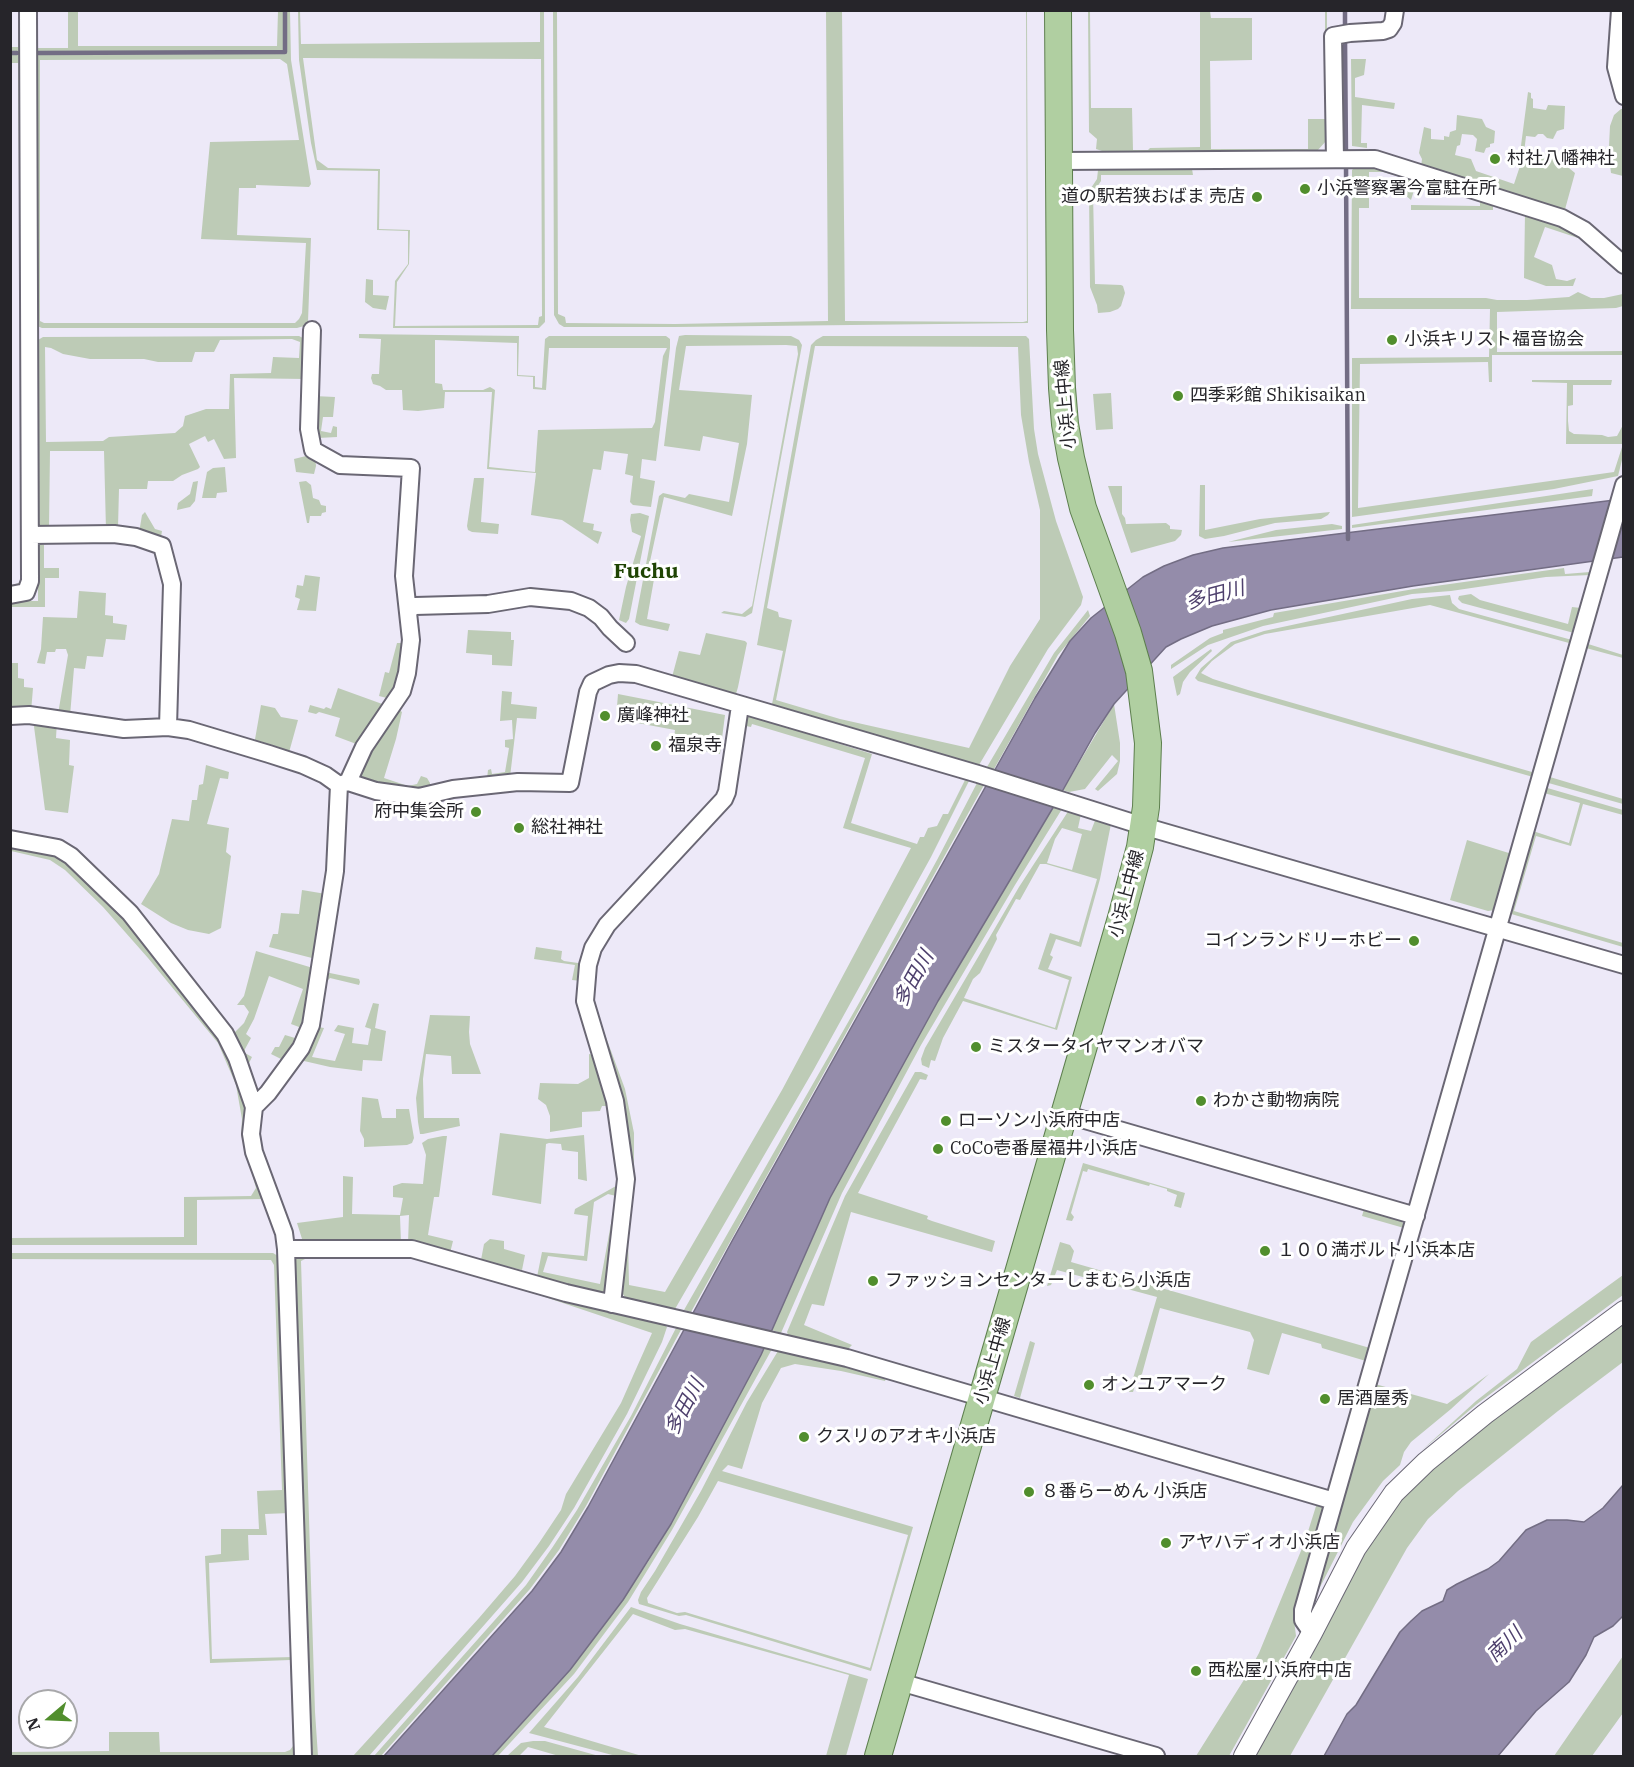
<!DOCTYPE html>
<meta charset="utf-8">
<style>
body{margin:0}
#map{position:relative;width:1634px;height:1767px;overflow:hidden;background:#ede9f8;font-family:"IBM Plex Serif",serif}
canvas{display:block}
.frame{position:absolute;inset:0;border:12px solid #26252a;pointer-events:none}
.north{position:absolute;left:18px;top:1689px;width:60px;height:60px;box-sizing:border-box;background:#fff;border:2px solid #a8a8aa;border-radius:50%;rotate:251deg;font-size:16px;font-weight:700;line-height:24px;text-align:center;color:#26252a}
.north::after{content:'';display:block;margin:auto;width:21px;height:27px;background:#518e2d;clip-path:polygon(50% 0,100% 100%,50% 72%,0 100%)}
</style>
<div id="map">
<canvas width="1634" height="1767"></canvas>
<div class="frame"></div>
<div class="north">N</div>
</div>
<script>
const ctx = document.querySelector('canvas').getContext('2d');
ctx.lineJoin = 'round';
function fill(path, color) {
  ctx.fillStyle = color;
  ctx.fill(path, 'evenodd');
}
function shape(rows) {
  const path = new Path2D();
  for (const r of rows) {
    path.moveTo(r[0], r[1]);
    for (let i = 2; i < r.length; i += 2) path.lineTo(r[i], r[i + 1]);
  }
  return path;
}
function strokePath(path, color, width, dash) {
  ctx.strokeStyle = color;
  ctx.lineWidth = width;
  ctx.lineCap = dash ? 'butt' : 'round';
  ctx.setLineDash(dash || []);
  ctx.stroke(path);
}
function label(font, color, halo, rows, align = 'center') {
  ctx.font = font + ' "IBM Plex Serif","Noto Sans JP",serif';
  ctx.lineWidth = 6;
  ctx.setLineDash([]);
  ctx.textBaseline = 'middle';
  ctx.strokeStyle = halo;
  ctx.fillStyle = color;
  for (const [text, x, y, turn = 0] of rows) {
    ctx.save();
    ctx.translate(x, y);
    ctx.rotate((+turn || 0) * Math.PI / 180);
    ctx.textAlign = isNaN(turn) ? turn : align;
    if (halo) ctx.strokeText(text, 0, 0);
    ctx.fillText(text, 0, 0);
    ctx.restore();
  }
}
fill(shape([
 [1200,10,1210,11,1211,18,1252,18,1252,60,1210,61,1211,149,1308,149,1308,119,1325,119,1325,11,1327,11,1327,140,1317,151,1108,153,1096,149,1097,139,1089,132,1088,11,1090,11,1091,108,1132,108,1133,150,1148,150,1150,148,1200,147],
 [18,11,21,11,24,577,21,586,11,588,11,585,19,583,22,577,18,63,11,63,10,47,18,47],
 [68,11,78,11,78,46,277,46,278,11,290,11,291,60,311,184,309,187,256,185,256,188,239,188,237,235,311,238,308,322,304,326,297,328,42,328,37,326,35,48,68,48],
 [280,59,287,64,299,140,210,142,201,239,306,243,302,313,299,319,295,323,44,323,40,321,40,60],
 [298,11,300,11,301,44,540,42,540,11,544,11,545,322,539,328,393,328,395,281,408,264,408,231,377,230,378,171,317,170,311,143,299,60],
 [303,58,541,59,542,316,539,317,538,325,395,326,397,282,409,264,410,230,379,229,380,169,328,168,317,160],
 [826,11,842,11,845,321,1023,322,1027,321,1026,11,1027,11,1028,323,675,327,564,327,559,324,554,315,553,11,557,11,558,314,565,317,566,323,675,324,828,321],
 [1351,59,1366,59,1364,75,1355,78,1355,97,1395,103,1394,109,1362,105,1361,143,1367,143,1367,148,1352,146],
 [1528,92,1531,93,1531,98,1533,99,1533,108,1546,110,1548,105,1565,106,1564,129,1557,131,1553,139,1547,138,1543,134,1538,134,1535,137,1526,136,1524,153,1520,153],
 [1621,109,1624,109,1623,176,1611,173,1610,165,1607,163,1606,147,1609,146,1610,126,1614,115],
 [1457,115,1482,119,1486,127,1495,131,1494,143,1490,144,1490,147,1486,148,1484,153,1475,151,1477,139,1473,135,1462,134,1460,145,1457,146,1455,155,1471,159,1476,171,1514,184,1520,166,1539,151,1558,159,1575,173,1564,213,1421,167,1422,159,1419,153,1424,127,1431,129,1431,139,1444,140,1444,136,1449,137,1450,132,1456,130],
 [1354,168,1378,168,1420,179,1416,184,1411,200,1405,195,1407,179,1383,172,1369,172,1369,208,1359,208,1359,298,1486,298,1497,300,1527,300,1569,297,1578,292,1591,298,1604,298,1623,294,1623,306,1616,308,1497,312,1497,352,1623,351,1623,355,1492,355,1492,382,1489,382,1488,362,1360,364,1358,508,1614,472,1623,444,1566,444,1567,383,1532,382,1532,380,1612,380,1611,385,1573,385,1573,405,1568,406,1568,421,1569,431,1574,434,1602,435,1608,437,1617,436,1623,425,1623,456,1618,476,1554,489,1352,517,1352,358,1489,357,1490,309,1351,309,1352,170],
 [1192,169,1193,175,1101,175,1101,181,1093,193,1095,284,1121,285,1123,286,1125,293,1121,306,1118,309,1110,312,1098,313,1097,305,1090,287,1089,191,1097,179,1098,170],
 [1480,199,1493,205,1493,210,1411,210,1411,205,1480,206],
 [1525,213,1559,224,1583,237,1581,239,1545,227,1534,257,1552,265,1556,279,1567,281,1576,278,1573,286,1546,286,1524,278],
 [366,279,373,280,373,295,389,296,386,310,373,308,365,302],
 [359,334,519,336,518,375,535,376,535,387,542,388,545,339,549,336,666,336,670,339,670,348,656,461,642,459,640,478,655,481,651,507,633,505,630,502,633,476,625,474,628,454,604,451,601,470,593,469,583,522,594,524,593,530,602,532,598,544,562,520,531,515,536,473,487,469,492,392,445,392,444,408,418,411,403,410,402,390,386,390,380,386,373,384,371,378,372,374,379,374,381,339,359,338],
 [435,340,517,343,517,376,533,377,533,389,546,390,549,348,667,348,663,356,655,422,652,428,538,430,535,472,489,467,495,390,490,387,483,390,443,390,442,384,435,383],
 [685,335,791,336,799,340,802,345,752,613,745,617,721,613,724,611,742,614,752,606,798,354,797,346,786,345,686,346,679,390,752,395,747,444,732,516,664,497,649,566,656,568,647,619,670,624,668,631,640,625,635,622,659,496,663,493,685,498,689,494,729,502,739,443,703,436,700,451,664,446,676,348,679,336],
 [299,336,305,339,305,379,234,378,236,458,224,459,214,439,208,442,205,436,189,444,200,467,198,469,182,475,173,481,148,481,147,489,119,489,118,527,106,530,104,451,50,451,49,528,40,527,36,520,36,346,38,340,43,337],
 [292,339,300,342,299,358,273,357,271,373,230,374,229,409,206,409,185,416,183,426,175,433,109,437,103,441,46,442,45,347,51,348,63,354,90,359,144,359,158,362,192,362,195,352,214,352,220,340],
 [823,336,1026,336,1029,339,1034,429,1038,454,1056,521,1083,597,1081,605,1048,649,979,765,772,704,783,651,757,645,811,345,816,340],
 [815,346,1018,347,1021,415,1029,462,1040,510,1040,619,1010,666,969,748,840,719,776,700,792,620,779,617,778,612,767,608],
 [1111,393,1113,429,1096,430,1093,394],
 [314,396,335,397,333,417,323,417,321,431,331,433,333,426,337,427,337,437,318,438,315,435],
 [310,455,315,455,316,466,314,474,296,472,294,459],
 [225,467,227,492,217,493,216,498,202,498,207,472,213,468],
 [474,478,484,478,481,522,499,524,498,534,472,532,468,530,467,526],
 [198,481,195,501,190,507,177,510,178,503,190,494,193,482],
 [306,481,311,485,313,498,319,500,321,505,326,506,326,512,322,513,321,516,310,516,309,523,307,523,299,482],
 [1200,485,1205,485,1205,530,1260,519,1330,512,1328,515,1321,519,1275,523,1224,536,1205,539,1199,536],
 [1108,486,1122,486,1122,514,1125,518,1126,524,1166,523,1170,526,1170,529,1182,530,1181,535,1175,541,1131,553],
 [1593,489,1592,496,1352,528,1352,525],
 [145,512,155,529,162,531,161,537,139,533,142,515],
 [640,513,649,516,629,619,626,623,619,620,626,587,641,536,632,532,630,520,631,514],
 [1332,524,1342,526,1342,529,1228,542,1276,530],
 [40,544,44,545,44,568,59,568,59,578,45,578,45,607,11,607,11,601,38,601,38,547],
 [1564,568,1565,574,1590,572,1590,575,1546,577,1451,591,1412,594,1263,626,1208,645,1171,669,1171,665,1210,638,1223,633,1223,630,1273,617,1274,613,1414,589],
 [305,575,320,577,316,611,297,610,300,599,295,597,297,585,303,586],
 [79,591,106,593,105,615,113,616,113,623,127,625,125,640,106,639,103,657,87,656,85,669,74,668,70,716,58,714,68,655,66,649,56,649,55,652,47,652,45,664,37,663,41,649,43,617,77,618],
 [1471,594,1480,600,1568,624,1572,607,1581,608,1574,633,1462,603,1458,599,1459,596],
 [1450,595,1452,603,1459,609,1572,640,1533,777,1198,681,1195,678,1201,668,1231,642,1264,631,1412,599],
 [1430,605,1569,643,1532,772,1248,690,1213,679,1201,673,1212,661,1235,644,1265,634],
 [1088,610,1090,616,1058,655,994,769,987,767,1054,653],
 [468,630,511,632,511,640,514,640,512,666,492,665,492,655,466,653],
 [706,633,745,641,747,643,738,687,736,694,733,695,672,677,679,651,700,655],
 [397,643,406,643,406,653,391,699,379,696,385,672,389,673],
 [1585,643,1623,655,1623,658,1586,648,1550,777,1623,799,1623,804,1545,782],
 [1211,649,1212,651,1190,672,1183,682,1180,694,1177,696,1173,677],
 [10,663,18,663,18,678,24,679,24,687,33,688,31,712,11,712],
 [338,688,385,705,359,745,335,736,340,718,319,712,316,714,308,712,310,705,324,709,326,707,331,709],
 [502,691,512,692,511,704,537,707,536,719,517,718,510,777,487,779,488,770,491,769,492,774,505,772,509,748,505,747,505,740,513,739,512,720,500,721],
 [618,694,725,715,720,754,673,745,675,730,616,719],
 [1114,704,1120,743,1120,761,1117,774,1098,791,1095,789,1118,761,1112,755,1085,789,1069,792,1063,790],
 [261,705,275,708,281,717,298,720,288,756,254,745],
 [398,709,402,712,396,739,384,778,408,786,417,784,421,776,427,778,430,783,430,789,418,791,359,780,358,773,368,750],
 [744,714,872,754,851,823,917,844,920,837,924,837,928,828,937,826,943,814,948,814,965,780,969,781,931,857,813,1071,675,1309,626,1299,621,1291,625,1235,632,1179,629,1157,620,1101,593,1017,589,1001,589,987,591,966,597,950,610,927,728,801,731,793],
 [752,724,865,758,843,828,911,848,782,1090,665,1292,629,1285,628,1237,634,1180,634,1133,625,1089,596,1010,594,996,596,969,601,952,617,925,730,804,736,789,746,726,751,727],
 [33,719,57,721,56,738,70,740,69,765,74,766,68,813,45,810],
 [206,765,229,772,228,779,220,778,207,824,229,828,226,852,231,856,221,928,209,934,188,930,171,923,141,904,159,874,172,819,189,821,192,800,197,800,199,785,203,784],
 [977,783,984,785,691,1312,684,1310,859,1003,937,860],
 [1544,787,1623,810,1623,815,1583,804,1571,846,1536,836,1514,911,1623,943,1623,947,1508,913],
 [1544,793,1580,803,1569,843,1533,831],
 [1054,806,1062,809,1015,885,921,1045,842,1193,781,1333,772,1330,830,1198,862,1138,938,1001],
 [1069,810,1081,814,1078,828,1091,831,1096,818,1111,824,1100,879,1081,947,1056,939,1050,955,1053,957,1048,969,1072,977,1057,1030,963,1001,943,1038,935,1061,931,1060,929,1068,922,1065,921,1059,925,1048,1019,887],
 [1062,828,1082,834,1072,870,1047,863,1055,839],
 [1040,864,1046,864,1097,879,1079,942,1050,933,1038,969,1069,980,1055,1028,964,998,973,979,980,973,997,939,996,935,1016,899,1020,900],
 [1467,840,1512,854,1496,910,1488,911,1450,900],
 [10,844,56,853,107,898,220,1037,241,1086,264,1199,197,1200,197,1245,11,1245,11,1238,184,1237,184,1197,251,1196,256,1188,241,1135,242,1119,236,1085,218,1043,148,958,103,907,65,870,50,860,11,851],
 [302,890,326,894,315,955,312,958,269,947,273,934,278,934,281,913,299,914],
 [536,947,562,951,561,959,564,961,585,964,581,981,572,980,575,965,534,959],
 [256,951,313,968,306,1021,285,1061,271,1054,275,1047,279,1047,285,1035,295,1038,299,1027,291,1024,303,989,269,976,254,1019,246,1034,251,1038,245,1049,245,1053,252,1057,247,1067,232,1035,244,1023,249,1012,244,1005,237,1005,244,996],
 [325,972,359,979,360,982,359,985,330,978,327,981,322,1020,318,1019],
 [373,1003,379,1004,375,1028,386,1031,382,1061,363,1060,362,1071,330,1067,304,1061,303,1057,318,1027,324,1028,312,1057,335,1061,345,1034,334,1031,338,1025,354,1028,352,1043,368,1045,371,1029,365,1027],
 [430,1015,470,1016,469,1032,470,1044,481,1074,452,1074,451,1056,426,1054,423,1079,424,1118,459,1118,460,1126,423,1134,420,1134,418,1122,416,1098],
 [589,1054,597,1056,611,1106,602,1106,600,1111,582,1112,582,1127,550,1132,550,1116,546,1105,538,1099,540,1083,578,1084,589,1078],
 [915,1072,921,1072,928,1075,926,1080,920,1079,858,1193,928,1216,927,1219,932,1221,995,1241,992,1252,851,1212,824,1306,812,1304,804,1325,852,1345,847,1350,788,1335,787,1332,845,1196],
 [362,1097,378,1099,382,1118,396,1118,396,1109,409,1109,414,1138,412,1143,407,1145,364,1147,364,1139,360,1131],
 [500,1133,547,1139,584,1135,587,1181,578,1179,578,1152,562,1150,561,1144,549,1143,546,1144,541,1204,492,1195],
 [443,1136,447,1136,439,1197,434,1197,428,1235,453,1241,450,1253,408,1243,409,1215,400,1216,401,1243,303,1242,297,1223,343,1217,343,1176,353,1177,352,1214,400,1215,403,1198,393,1197,393,1186,402,1183,423,1184,426,1155,422,1143,428,1139],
 [1083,1163,1185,1193,1181,1208,1174,1206,1177,1195,1167,1191,1167,1189,1150,1184,1149,1186,1088,1169,1087,1172,1083,1171,1071,1213,1074,1217,1072,1221,1066,1220],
 [616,1186,621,1186,607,1287,603,1292,598,1292,537,1277,542,1252,584,1256,588,1216,574,1214,575,1209],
 [608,1194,616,1196,600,1284,543,1272,548,1256,587,1261,594,1202],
 [1364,1209,1401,1220,1404,1225,1404,1228,1362,1216],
 [490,1239,504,1241,504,1249,525,1255,522,1270,481,1260,484,1244],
 [1060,1242,1070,1245,1074,1251,1071,1262,1370,1348,1366,1361,1322,1348,1321,1344,1282,1333,1269,1375,1247,1369,1254,1340,1250,1332,1160,1308,1142,1374,1138,1377,1133,1392,1129,1392,1157,1297,1057,1270,1051,1285,1047,1286],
 [11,1253,273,1253,278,1256,290,1513,265,1514,267,1535,248,1535,249,1560,209,1563,212,1659,294,1657,296,1755,11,1756,10,1752,109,1751,109,1732,159,1732,160,1752,285,1752,290,1750,293,1746,290,1660,210,1663,205,1556,221,1554,221,1529,259,1529,257,1491,282,1490,274,1265,271,1260,10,1259],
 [296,1255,411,1256,664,1324,667,1327,662,1342,627,1414,574,1508,549,1546,522,1582,369,1756,353,1756,479,1618,515,1576,539,1543,561,1510,566,1494,621,1403,652,1333,542,1296,411,1258,307,1258,301,1261,315,1712,318,1756,308,1756,291,1259],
 [1623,1275,1623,1295,1477,1404,1421,1451,1476,1401,1517,1369,1531,1342],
 [1623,1321,1623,1362,1558,1411,1458,1491,1428,1519,1407,1548,1290,1756,1253,1756,1364,1552,1401,1498,1454,1450],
 [677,1326,682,1328,586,1506,559,1550,530,1589,381,1756,374,1756,526,1585,552,1548,577,1510,631,1416],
 [1030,1341,1035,1343,1020,1398,1014,1396],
 [765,1346,772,1349,672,1530,628,1602,574,1674,498,1756,492,1756,550,1693,599,1632,648,1562,671,1524],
 [783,1350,886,1378,885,1381,841,1371,795,1364,781,1368,762,1403,742,1469,728,1465,722,1471,913,1527,871,1671,686,1615,679,1616,639,1604,638,1600,641,1592,655,1571,701,1491,747,1402,778,1351],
 [718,1481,908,1535,870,1668,685,1612,677,1613,648,1603,647,1598,698,1517],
 [1489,1374,1451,1409,1411,1442,1404,1452,1400,1465,1383,1481,1353,1522,1311,1605,1375,1384,1447,1404],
 [1317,1503,1325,1508,1294,1620,1296,1636,1229,1756,1196,1756,1247,1675,1259,1653,1305,1541],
 [631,1607,680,1624,868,1679,846,1756,826,1756,849,1675,685,1629,675,1630,633,1614,544,1727,642,1756,616,1756,529,1733,578,1677],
 [1623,1656,1623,1713,1592,1756,1554,1756],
 [533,1741,545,1741,599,1756,559,1756,528,1747,519,1756,507,1756,521,1743]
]), '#bdcbb6');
const water = shape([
 [1623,499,1623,557,1413,586,1271,610,1212,626,1181,639,1166,647,1114,704,1095,733,1054,806,938,1001,830,1198,761,1355,671,1524,623,1600,570,1670,492,1756,384,1756,532,1591,561,1552,588,1507,732,1241,1035,698,1070,641,1091,618,1143,577,1164,566,1193,555,1223,548,1623,499],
 [1623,1485,1623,1616,1613,1626,1594,1637,1586,1655,1569,1682,1536,1711,1498,1756,1324,1756,1347,1714,1356,1705,1400,1632,1411,1621,1422,1611,1443,1601,1447,1590,1457,1584,1488,1569,1499,1561,1526,1530,1547,1520,1567,1520,1584,1522,1603,1508,1623,1485]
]);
fill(water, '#948caa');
strokePath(water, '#736d84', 1.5);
strokePath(shape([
 [1345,10,1345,29],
 [1345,37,1346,155],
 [10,53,17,53],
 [38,53,285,52,285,10],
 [1346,163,1348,539]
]), '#736d84', 4.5);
const minor = shape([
 [1620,10,1616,67,1624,96],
 [1335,159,1333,36,1350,33,1383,31,1389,29,1393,23,1395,10],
 [1059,161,1375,159,1562,218,1584,230,1624,265],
 [312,330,309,429,313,450,340,465,411,468,404,576,411,640,407,673,402,691,364,747,348,782],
 [30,535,114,534,136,537,162,546,172,584,168,727,189,730,269,754,303,765,325,775,339,785],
 [10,595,26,592,30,581,28,10],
 [408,610,415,606,488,604,530,597,571,601,589,608,601,617,610,628,626,643],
 [10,716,29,715,124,729,168,727],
 [339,785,348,782,376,791,419,797,453,789,518,782,570,783,588,692,592,683,609,675,619,673,636,674,978,774,1143,826,1624,965],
 [10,839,58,848,71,856,130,913,225,1034,237,1058,246,1084,254,1107,251,1134,254,1152,284,1233,286,1249,303,1756],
 [254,1107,268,1093,301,1048,311,1025,335,871,339,785],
 [1064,1114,1416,1216],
 [286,1249,412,1249,566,1293,847,1358,1334,1501],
 [612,1304,626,1179,615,1101,585,1001,588,965,593,948,607,925,724,799,727,792,740,706],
 [1312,1633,1303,1620,1303,1610,1624,485],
 [900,1682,1156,1756]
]);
const tertiary = shape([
 [1244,1756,1312,1633,1356,1548,1394,1493,1426,1462,1485,1414,1624,1311]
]);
const primary = shape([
 [878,1756,1121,918,1140,847,1146,807,1148,743,1139,671,1128,633,1083,508,1071,458,1065,424,1062,388,1060,330,1058,10]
]);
strokePath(minor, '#6a6774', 20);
strokePath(tertiary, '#6a6774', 22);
strokePath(primary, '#5d7f4e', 28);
strokePath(minor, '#fff', 16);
strokePath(tertiary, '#fff', 20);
strokePath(primary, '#b0cfa1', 26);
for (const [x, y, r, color] of [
 [1495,159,6,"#518e2d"],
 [1305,189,6,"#518e2d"],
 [1257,197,6,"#518e2d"],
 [1392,340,6,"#518e2d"],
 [1178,396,6,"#518e2d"],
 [605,716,6,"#518e2d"],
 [656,746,6,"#518e2d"],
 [476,812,6,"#518e2d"],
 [519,828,6,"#518e2d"],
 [1414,941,6,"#518e2d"],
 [976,1047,6,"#518e2d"],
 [1201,1101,6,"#518e2d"],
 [946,1121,6,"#518e2d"],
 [938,1149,6,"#518e2d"],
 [1265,1251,6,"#518e2d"],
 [873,1281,6,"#518e2d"],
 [1089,1385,6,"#518e2d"],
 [1325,1399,6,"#518e2d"],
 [804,1437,6,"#518e2d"],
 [1029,1492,6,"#518e2d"],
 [1166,1543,6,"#518e2d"],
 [1196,1671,6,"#518e2d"]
]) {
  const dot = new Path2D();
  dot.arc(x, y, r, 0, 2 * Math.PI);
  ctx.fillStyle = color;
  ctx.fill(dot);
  strokePath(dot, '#fff', 2);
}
label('18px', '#26252a', '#fff', [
 ["村社八幡神社",1507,159],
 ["小浜警察署今富駐在所",1317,189],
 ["道の駅若狭おばま 売店",1245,197,"right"],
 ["小浜キリスト福音協会",1404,340],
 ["四季彩館 Shikisaikan",1190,396],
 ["廣峰神社",617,716],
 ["福泉寺",668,746],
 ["府中集会所",464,812,"right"],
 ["総社神社",531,828],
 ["コインランドリーホビー",1402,941,"right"],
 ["ミスタータイヤマンオバマ",988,1047],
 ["わかさ動物病院",1213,1101],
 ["ローソン小浜府中店",958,1121],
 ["CoCo壱番屋福井小浜店",950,1149],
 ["１００満ボルト小浜本店",1277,1251],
 ["ファッションセンターしまむら小浜店",885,1281],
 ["オンユアマーク",1101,1385],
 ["居酒屋秀",1337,1399],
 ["クスリのアオキ小浜店",816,1437],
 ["８番らーめん 小浜店",1041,1492],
 ["アヤハディオ小浜店",1178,1543],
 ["西松屋小浜府中店",1208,1671]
], 'left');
label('18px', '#26252a', '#fff', [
 ["小浜上中線",1066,404,-95],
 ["小浜上中線",1127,894,-75],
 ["小浜上中線",993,1361,-74]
]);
label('italic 20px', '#4e406d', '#fff', [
 ["多田川",1215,596,-15],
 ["多田川",914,979,-61],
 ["多田川",685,1407,-62],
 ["南川",1505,1645,-44]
]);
label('bold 21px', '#1f4403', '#fff', [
 ["Fuchu",646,572]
]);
</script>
